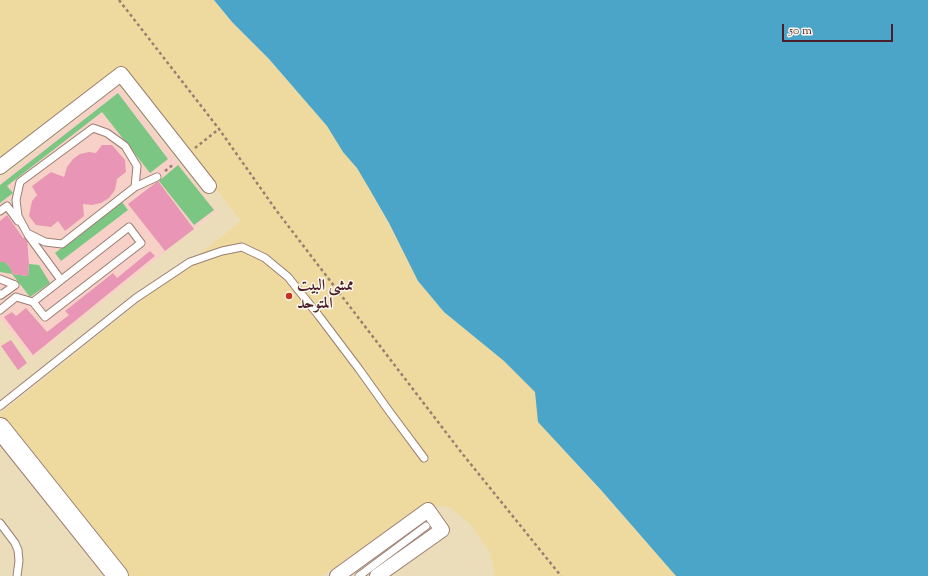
<!DOCTYPE html>
<meta charset="utf-8">
<style>
body{margin:0}
#map{position:relative;width:928px;height:576px;overflow:hidden;background:#ecddba;font-family:"Sorts Mill Goudy",serif}
canvas{display:block}
.scale{position:absolute;left:782px;top:24px;width:111px;height:18px;box-sizing:border-box;border:2px solid #4a1f2b;border-top:0;padding-left:5px;font-size:12px;line-height:14px;white-space:nowrap;color:#4a1f2b;-webkit-text-stroke:3px #fbf7ec;paint-order:stroke}
</style>
<div id="map">
<canvas width="928" height="576"></canvas>
<div class="scale">50 m</div>
</div>
<script>
const ctx = document.querySelector('canvas').getContext('2d');
ctx.lineJoin = 'round';
function fill(path, color) {
  ctx.fillStyle = color;
  ctx.fill(path, 'evenodd');
}
function shape(rows) {
  const path = new Path2D();
  for (const r of rows) {
    path.moveTo(r[0], r[1]);
    for (let i = 2; i < r.length; i += 2) path.lineTo(r[i], r[i + 1]);
  }
  return path;
}
function strokePath(path, color, width, dash) {
  ctx.strokeStyle = color;
  ctx.lineWidth = width;
  ctx.lineCap = dash ? 'butt' : 'round';
  ctx.setLineDash(dash || []);
  ctx.stroke(path);
}
function label(font, color, halo, rows, align = 'center') {
  ctx.font = font + ' "Sorts Mill Goudy",Amiri,serif';
  ctx.lineWidth = 3;
  ctx.setLineDash([]);
  ctx.textBaseline = 'middle';
  ctx.strokeStyle = halo;
  ctx.fillStyle = color;
  for (const [text, x, y, turn = 0] of rows) {
    ctx.save();
    ctx.translate(x, y);
    ctx.rotate((+turn || 0) * Math.PI / 180);
    ctx.textAlign = isNaN(turn) ? turn : align;
    if (halo) ctx.strokeText(text, 0, 0);
    ctx.fillText(text, 0, 0);
    ctx.restore();
  }
}
fill(shape([
 [118,86,217,211,32,358,0,319,0,272,12,274,30,297,39,265,29,264,27,239,23,238,7,215,0,221,0,203,13,193,7,186,102,112,150,173,168,159,118,93,0,185,0,181],
 [102,145,112,145,125,160,126,172,117,179,115,190,109,198,101,203,92,205,83,204,84,216,65,231,58,221,51,227,36,225,29,216,32,201,37,195,32,185,51,172,64,177,67,167,73,159,80,154,89,152,96,153],
 [158,181,194,228,165,251,129,204],
 [122,202,128,210,61,261,55,252],
 [150,251,155,256,34,355,5,317,12,312,16,316,27,308,47,332,69,315,65,311,113,273,117,278]
]), '#f7d1c7');
fill(shape([
 [118,93,168,159,150,173,102,112,7,186,13,193,0,203,0,185],
 [178,165,214,210,194,225,159,181],
 [122,202,128,210,61,261,55,253],
 [0,262,5,262,10,267,13,274,28,276,29,264,39,265,50,283,30,297,12,274,0,272]
]), '#7cc684');
fill(shape([
 [0,0,214,0,231,22,268,59,327,126,343,151,357,168,388,223,418,281,444,312,504,361,535,392,538,422,600,490,676,576,495,576,490,552,470,524,450,507,424,504,322,576,125,576,0,418,0,414,241,221,122,67,0,162]
]), '#eeda9e');
fill(shape([
 [214,0,928,0,928,576,676,576,601,490,538,422,535,392,504,361,444,312,418,281,389,223,370,190,357,168,343,152,327,126,269,59,232,22]
]), '#4aa5c8');
fill(shape([
 [102,145,112,145,125,160,126,172,117,179,115,190,109,198,101,203,92,205,83,204,84,216,65,231,58,221,51,227,36,225,29,216,32,201,37,195,32,186,51,172,64,177,67,167,73,159,80,154,89,152,96,153],
 [158,181,194,229,165,251,128,204],
 [7,215,23,238,27,238,29,264,28,276,12,274,10,267,5,262,0,262,0,221],
 [150,251,155,256,33,355,4,317,12,312,16,316,26,308,47,332,69,315,65,311,113,273,117,278],
 [11,340,27,363,18,370,1,346]
]), '#e995b5');
const lane = shape([
 [135,187,137,166,125,146,107,133,93,128,20,182,16,200,18,216,27,233,45,242,62,244,135,187,157,177],
 [0,211,7,206,18,221],
 [28,235,61,280],
 [0,279,15,285],
 [0,294,1,295,15,285],
 [0,310,16,297,33,302,45,317,141,243,129,227,33,302],
 [0,406,136,298,190,262,222,251,242,247,265,258,288,277,319,316,359,369,389,411,424,458],
 [0,523,15,543,18,550,19,561,17,576],
 [359,576,426,526]
]);
const street = shape([
 [0,167,121,74,209,186],
 [337,576,428,510,442,530,377,576]
]);
const secondary = shape([
 [0,428,118,576]
]);
strokePath(lane, '#9b7e72', 9);
strokePath(street, '#9b7e72', 16);
strokePath(secondary, '#9b7e72', 22);
strokePath(shape([
 [119,0,219,129,276,210,461,452,561,576],
 [195,148,219,129],
 [165,171,174,164]
]), '#9b7e72', 2.5, [3, 3]);
strokePath(lane, '#fff', 7);
strokePath(street, '#fff', 14);
strokePath(secondary, '#fff', 20);
for (const [x, y, r, color] of [
 [289,296,4,"#c8321e"]
]) {
  const dot = new Path2D();
  dot.arc(x, y, r, 0, 2 * Math.PI);
  ctx.fillStyle = color;
  ctx.fill(dot);
  strokePath(dot, '#fbf7ec', 1.5);
}
label('bold 16px', '#4a1f2b', '#fbf7ec', [
 ["ممشى البيت",297,287],
 ["المتوحد",297,305]
], 'left');
</script>
